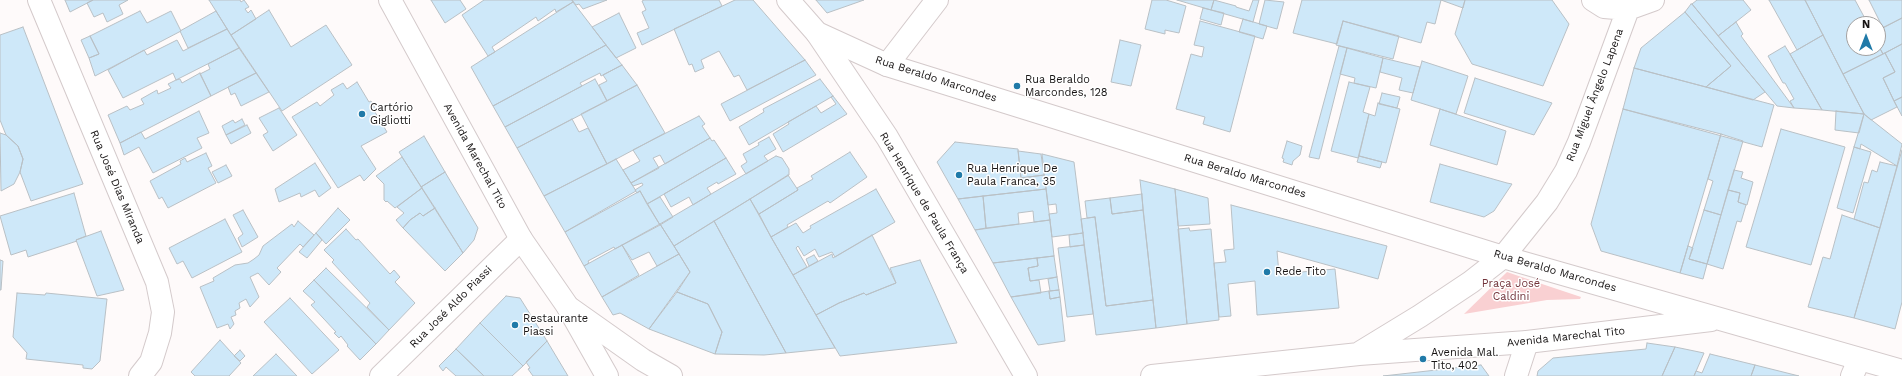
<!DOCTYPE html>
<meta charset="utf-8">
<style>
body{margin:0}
#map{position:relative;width:1902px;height:376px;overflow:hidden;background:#fefafa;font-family:"Work Sans",sans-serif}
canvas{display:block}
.north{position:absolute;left:1846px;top:16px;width:40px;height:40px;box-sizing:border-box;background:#fff;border:1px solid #a3a1a1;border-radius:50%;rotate:0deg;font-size:11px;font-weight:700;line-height:16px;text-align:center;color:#181515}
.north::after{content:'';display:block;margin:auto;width:14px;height:18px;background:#207aa8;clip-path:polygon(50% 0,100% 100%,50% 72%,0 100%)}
</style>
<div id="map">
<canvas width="1902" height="376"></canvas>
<div class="north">N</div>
</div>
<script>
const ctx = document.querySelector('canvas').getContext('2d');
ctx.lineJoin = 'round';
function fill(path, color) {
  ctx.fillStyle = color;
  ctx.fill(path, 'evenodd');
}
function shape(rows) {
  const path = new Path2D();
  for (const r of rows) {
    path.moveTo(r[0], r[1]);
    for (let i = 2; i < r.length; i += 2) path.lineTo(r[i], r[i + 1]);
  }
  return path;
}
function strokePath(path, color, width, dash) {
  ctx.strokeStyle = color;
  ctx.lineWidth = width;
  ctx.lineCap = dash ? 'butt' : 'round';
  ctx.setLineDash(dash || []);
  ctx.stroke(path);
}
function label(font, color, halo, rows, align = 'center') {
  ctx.font = font + ' "Work Sans",sans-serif';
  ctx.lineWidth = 3;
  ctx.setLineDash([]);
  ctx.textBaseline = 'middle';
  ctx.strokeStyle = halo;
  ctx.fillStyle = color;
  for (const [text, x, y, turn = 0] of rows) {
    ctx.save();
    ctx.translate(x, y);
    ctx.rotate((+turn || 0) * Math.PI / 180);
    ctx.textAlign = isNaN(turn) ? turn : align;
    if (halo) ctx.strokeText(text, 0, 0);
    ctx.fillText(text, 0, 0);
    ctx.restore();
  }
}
fill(shape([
 [1507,272,1542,284,1581,297,1580,299,1547,300,1464,314]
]), '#f9d0d2');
const building = shape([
 [65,0,93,0,70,12,65,0],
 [93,0,128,0,119,5,123,14,107,22,103,13,94,17,87,3,93,0],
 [209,0,240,0,241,2,244,0,249,7,245,9,248,13,251,10,256,19,231,35,209,0],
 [431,0,460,0,466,9,445,23,431,0],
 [484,0,572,0,573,2,556,12,555,9,538,21,536,17,492,47,495,52,488,56,462,15,484,0],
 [572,0,607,0,583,9,579,4,576,5,572,0],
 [644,0,719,0,722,6,642,45,637,33,649,28,642,12,646,10,642,1,644,0],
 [735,0,753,0,805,60,747,90,739,75,734,77,719,51,701,60,704,68,695,72,692,64,689,65,674,29,735,0],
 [816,0,864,0,827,13,816,0],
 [1152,0,1166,0,1186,6,1179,33,1165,30,1165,34,1145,29,1152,0],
 [1177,0,1214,0,1211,10,1177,0],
 [1214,0,1236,6,1236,7,1249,11,1253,0,1259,0,1253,22,1211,10,1214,0],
 [1265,0,1284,2,1277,29,1259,24,1265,0],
 [1302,0,1441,0,1435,24,1427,22,1421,43,1343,21,1337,44,1293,33,1302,0],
 [1441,0,1465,0,1463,8,1441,0],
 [1465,0,1552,0,1569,24,1543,86,1472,64,1455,34,1465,0],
 [1697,0,1743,0,1751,10,1718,36,1692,4,1697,0],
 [1769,0,1805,0,1823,35,1797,50,1769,0],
 [1805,0,1855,0,1868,24,1854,24,1854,48,1878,48,1878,45,1883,54,1843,74,1805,0],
 [1869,0,1902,0,1902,18,1883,28,1869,0],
 [573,2,606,45,493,106,471,67,573,2],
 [1691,4,1692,4,1765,92,1753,100,1706,87,1731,66,1685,12,1691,4],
 [1203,8,1224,13,1221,25,1200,19,1203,8],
 [269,10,291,47,326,25,352,65,282,111,231,35,269,10],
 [140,11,147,23,171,11,181,31,95,76,89,58,99,54,90,36,140,11],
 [216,11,227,29,188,48,180,31,216,11],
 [1685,12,1731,66,1706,87,1634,68,1641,48,1685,12],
 [619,13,636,48,616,58,592,27,619,13],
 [1902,18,1902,44,1883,54,1878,45,1878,30,1902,18],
 [1243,19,1267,26,1263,39,1239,32,1243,19],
 [1200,21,1255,36,1230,132,1203,124,1205,117,1176,109,1191,54,1202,57,1204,47,1194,45,1200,21],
 [1343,21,1399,36,1393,59,1336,45,1343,21],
 [1736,22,1743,34,1741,36,1794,108,1777,106,1718,36,1736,22],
 [23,27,83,184,31,201,20,172,23,159,18,146,6,135,0,120,0,35,23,27],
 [227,29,239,48,176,80,173,73,123,98,108,70,144,50,147,55,177,40,183,51,227,29],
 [1823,35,1843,74,1864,114,1822,110,1790,54,1823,35],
 [90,36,99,54,89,58,81,40,90,36],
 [1120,40,1141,45,1131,86,1111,82,1120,40],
 [1902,44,1902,97,1894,101,1883,78,1895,72,1885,53,1902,44],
 [606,45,622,65,601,76,600,73,580,83,582,86,505,127,493,106,606,45],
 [1339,46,1347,48,1319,159,1309,157,1339,46],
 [1785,46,1790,54,1822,110,1794,108,1790,101,1794,99,1785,83,1783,83,1768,56,1785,46],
 [239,48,256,73,211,96,200,74,210,69,208,64,239,48],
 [1347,48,1383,58,1376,88,1354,83,1355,78,1340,74,1347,48],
 [1885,53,1895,72,1883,78,1897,107,1871,120,1864,114,1843,74,1885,53],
 [1383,58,1420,67,1413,93,1399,90,1402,78,1380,72,1383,58],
 [805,60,816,75,730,121,721,104,805,60],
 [1422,61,1468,76,1456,114,1411,100,1422,61],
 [622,65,637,85,607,101,599,85,607,81,603,75,622,65],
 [1634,68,1774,105,1762,147,1623,109,1634,68],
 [200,73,211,96,120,143,108,115,127,106,130,110,144,104,141,99,157,90,158,94,171,88,168,84,176,80,180,79,182,83,200,73],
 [256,73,269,92,241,106,235,93,231,95,228,87,256,73],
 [1475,78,1552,103,1534,135,1464,113,1475,78],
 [595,79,607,101,517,148,505,127,595,79],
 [820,79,833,96,749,145,739,127,764,112,763,109,820,79],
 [357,82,369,102,371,101,377,111,375,112,387,132,361,146,376,169,364,181,360,175,338,188,292,117,317,102,320,106,334,95,331,90,343,83,347,89,357,82],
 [1349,82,1370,87,1363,112,1369,114,1358,158,1331,151,1349,82],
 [637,85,665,133,607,164,581,114,637,85],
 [1382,93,1400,97,1397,108,1379,104,1382,93],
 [833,96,847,114,783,152,773,134,789,124,788,122,816,106,821,113,836,104,831,97,833,96],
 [1902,97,1902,116,1894,101,1902,97],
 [1378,103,1400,109,1386,163,1359,156,1369,114,1375,116,1378,103],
 [279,108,297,135,273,151,263,135,268,132,259,118,279,108],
 [1440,109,1506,131,1497,165,1430,145,1440,109],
 [1623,109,1721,134,1680,273,1601,251,1591,224,1623,109],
 [199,111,209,133,197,138,202,148,153,173,139,147,124,155,120,143,141,132,145,139,199,111],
 [1836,111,1864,114,1859,133,1835,130,1836,111],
 [1864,114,1902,144,1897,166,1861,144,1860,149,1854,147,1864,114],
 [699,116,705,124,702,126,710,138,665,164,660,155,653,158,659,168,631,183,623,170,640,161,633,150,699,116],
 [242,119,245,125,226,135,222,126,233,120,235,123,242,119],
 [572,119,579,132,588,128,607,164,544,196,517,148,572,119],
 [247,125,251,133,231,144,226,135,247,125],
 [1781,129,1845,147,1811,265,1746,247,1781,129],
 [0,133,6,135,18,146,23,159,20,172,14,184,1,191,0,133],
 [1721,134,1743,141,1721,215,1704,210,1713,181,1708,179,1721,134],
 [424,136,445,172,421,187,399,152,424,136],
 [769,137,776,149,764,156,768,161,746,174,741,166,747,162,743,154,759,145,758,143,769,137],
 [710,138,712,141,714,140,726,158,647,204,640,191,637,193,635,190,643,185,642,183,633,186,631,183,710,138],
 [1287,141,1302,146,1300,155,1293,161,1292,165,1283,162,1284,159,1282,158,1287,141],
 [955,142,1018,149,1021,178,1044,175,1046,189,958,199,937,162,955,142],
 [1854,147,1871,152,1853,213,1837,208,1854,147],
 [1902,150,1902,302,1895,329,1854,318,1902,150],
 [1018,151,1041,154,1044,175,1021,178,1018,151],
 [850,152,867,177,830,203,828,201,787,225,788,227,771,237,759,214,798,190,797,188,813,179,811,176,850,152],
 [206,153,212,166,208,168,216,183,168,208,162,197,159,199,150,181,181,164,180,161,185,158,187,162,206,153],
 [1042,154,1074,162,1083,233,1052,237,1049,214,1057,213,1056,204,1048,205,1042,154],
 [776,156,782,158,789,169,789,175,674,246,660,224,776,156],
 [1359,156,1382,162,1380,168,1357,162,1359,156],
 [402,157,422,188,395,208,387,201,386,202,384,200,384,184,376,176,402,157],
 [726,158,736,174,718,184,717,182,707,188,711,194,693,205,689,197,671,207,664,194,726,158],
 [616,159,636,191,565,232,544,196,616,159],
 [1880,162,1897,166,1880,228,1854,219,1864,182,1868,183,1872,170,1877,172,1880,162],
 [315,163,331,188,319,197,315,190,301,197,300,193,279,202,275,189,315,163],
 [1440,164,1507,183,1512,184,1494,211,1484,217,1430,202,1440,164],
 [226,165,232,176,218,183,212,172,226,165],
 [1734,170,1743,172,1741,178,1753,182,1747,205,1738,202,1740,193,1728,190,1734,170],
 [445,172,478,228,474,240,463,253,421,187,445,172],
 [788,175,798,190,759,214,750,199,788,175],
 [1140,180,1175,189,1187,324,1156,328,1140,180],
 [422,188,435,208,423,216,420,213,410,220,403,228,396,220,404,213,397,207,422,188],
 [876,189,895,222,835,257,832,252,819,257,815,249,804,256,798,246,796,248,807,267,793,275,771,237,796,223,803,233,811,228,810,226,876,189],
 [1046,189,1050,220,1034,222,1033,211,1018,213,1019,224,986,228,983,196,1046,189],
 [1175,189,1208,198,1210,224,1178,226,1175,189],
 [1728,190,1740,193,1738,202,1746,205,1741,222,1737,221,1723,269,1707,264,1728,190],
 [640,191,660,225,615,249,614,247,588,261,589,263,584,266,565,232,640,191],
 [74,193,86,236,76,240,77,241,28,257,26,250,11,255,0,216,74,193],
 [1142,194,1143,210,1112,214,1110,198,1142,194],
 [983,196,986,228,975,230,958,199,983,196],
 [660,197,673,217,660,225,647,204,660,197],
 [1110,198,1112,214,1143,210,1153,300,1106,306,1095,217,1087,218,1085,201,1110,198],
 [750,199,771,237,835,348,786,353,714,221,750,199],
 [1231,205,1387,246,1378,279,1277,251,1279,274,1335,269,1339,308,1257,315,1255,281,1228,284,1231,316,1219,317,1214,263,1226,262,1224,250,1234,249,1231,205],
 [338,208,350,220,326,244,316,233,338,208],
 [435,208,463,253,445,271,403,228,410,220,420,213,423,216,435,208],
 [243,210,258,237,242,247,238,238,243,234,233,215,243,210],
 [1704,210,1721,215,1707,264,1689,259,1704,210],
 [1842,215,1880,228,1854,318,1808,307,1823,257,1830,259,1842,215],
 [1095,217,1106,306,1153,300,1156,328,1096,335,1081,219,1095,217],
 [225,219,242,252,192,278,183,261,177,264,169,248,225,219],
 [1050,220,1054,256,1037,258,993,263,975,230,1050,220],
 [298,221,314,235,303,247,300,244,277,268,281,272,269,285,258,273,250,277,259,297,250,307,246,299,239,303,240,308,235,311,236,315,231,317,234,324,230,329,228,324,217,328,200,287,214,281,213,278,235,265,248,263,254,259,259,255,263,246,292,224,294,227,298,221],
 [714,221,786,353,764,355,715,354,722,332,708,304,677,292,690,272,674,246,714,221],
 [660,224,679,254,657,266,649,252,632,260,622,245,660,224],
 [1189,228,1190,231,1211,229,1219,320,1187,324,1178,229,1189,228],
 [346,229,356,240,358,239,390,274,394,270,400,277,395,282,415,303,389,330,367,307,370,303,332,262,334,260,324,250,346,229],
 [101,231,124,290,97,296,76,240,101,231],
 [316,233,322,240,307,258,299,252,316,233],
 [1083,233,1084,245,1070,247,1069,235,1083,233],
 [872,235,896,283,866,295,864,293,839,303,816,315,793,275,832,254,833,258,872,235],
 [622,245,639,275,602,297,584,266,622,245],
 [1084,245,1093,314,1067,317,1058,248,1084,245],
 [1688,246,1693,248,1689,259,1707,264,1703,279,1680,273,1688,246],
 [679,254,690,272,649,329,620,313,613,315,602,297,679,254],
 [814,255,818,261,809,266,806,259,814,255],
 [1054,256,1057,277,1030,281,1028,268,1038,266,1037,258,1054,256],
 [1037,258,1038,266,1028,268,1030,281,1039,280,1041,293,1011,297,993,263,1037,258],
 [0,260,3,261,1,290,0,290,0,260],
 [920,260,957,343,840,356,816,315,839,303,864,293,866,295,896,283,890,268,920,260],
 [326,268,389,330,376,344,314,280,326,268],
 [1057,277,1059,290,1050,291,1048,279,1057,277],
 [314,280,376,344,360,360,347,346,348,345,341,336,339,338,334,333,336,332,311,305,315,302,303,291,314,280],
 [1059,290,1060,297,1050,299,1049,291,1059,290],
 [1049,291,1050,299,1060,297,1065,341,1038,345,1011,297,1049,291],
 [677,292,708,304,722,332,715,354,649,329,677,292],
 [17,293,45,295,46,293,107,299,100,361,92,369,83,368,83,365,26,359,27,353,13,337,17,293],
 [506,296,520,298,547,341,523,366,480,323,506,296],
 [290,298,339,350,312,374,264,322,290,298],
 [480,323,523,366,512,376,484,376,456,349,480,323],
 [220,340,241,363,229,376,195,376,191,372,220,340],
 [547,341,568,376,533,376,528,369,530,368,526,362,547,341],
 [1647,343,1675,347,1662,376,1537,376,1538,371,1553,358,1646,349,1647,343],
 [1675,347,1704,353,1694,376,1662,376,1675,347],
 [456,349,484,376,456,376,446,367,443,371,439,366,456,349],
 [240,350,245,356,240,361,234,356,240,350],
 [276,354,297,376,253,376,276,354],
 [1710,354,1755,365,1751,376,1694,376,1696,371,1702,373,1710,354],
 [1481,365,1489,376,1383,376,1481,365],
 [1755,365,1799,376,1751,376,1755,365]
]);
fill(building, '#cee8f9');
strokePath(building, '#b9c0c5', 1);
const minor = shape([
 [39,0,157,282,163,312,160,333,151,362,140,376],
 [887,65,937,0],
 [381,376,521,239],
 [1516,376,1527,342],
 [1852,376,1859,360]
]);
const tertiary = shape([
 [817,33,887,137,1026,376]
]);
const secondary = shape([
 [1593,0,1604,7,1628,9,1653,0],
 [1503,257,1547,202,1566,171,1579,142,1628,9],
 [568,307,607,376]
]);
const primary = shape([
 [390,0,521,239,568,307,643,360,671,376],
 [788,0,817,33,887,65,1503,257,1902,371],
 [1361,352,1420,316,1471,282,1503,257],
 [1152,376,1359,354,1527,342,1711,320]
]);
strokePath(minor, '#d4cacb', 24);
strokePath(tertiary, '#d4cacb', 24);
strokePath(secondary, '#d4cacb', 24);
strokePath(primary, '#d4cacb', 24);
strokePath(minor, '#fff', 22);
strokePath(tertiary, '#fff', 22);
strokePath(secondary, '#fff', 22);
strokePath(primary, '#fff', 22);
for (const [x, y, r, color] of [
 [1017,86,4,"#207aa8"],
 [362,114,4,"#207aa8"],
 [959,175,4,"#207aa8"],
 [1267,272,4,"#207aa8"],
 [515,325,4,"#207aa8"],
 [1423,359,4,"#207aa8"]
]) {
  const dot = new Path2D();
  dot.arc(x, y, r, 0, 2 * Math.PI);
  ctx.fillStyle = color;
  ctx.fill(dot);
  strokePath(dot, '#fff', 1.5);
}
label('11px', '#181515', '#fff', [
 ["Rua Beraldo Marcondes",936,79,18],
 ["Rua Miguel Ângelo Lapena",1595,95,-69],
 ["Avenida Marechal Tito",475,156,61],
 ["Rua Beraldo Marcondes",1245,176,17],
 ["Rua José Dias Miranda",117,187,67],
 ["Rua Henrique de Paula França",924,203,59],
 ["Rua Beraldo Marcondes",1555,271,16],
 ["Rua José Aldo Piassi",451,307,-45],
 ["Avenida Marechal Tito",1566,337,-6]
]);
label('11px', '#181515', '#fff', [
 ["Rua Beraldo",1025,80],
 ["Marcondes, 128",1025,93],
 ["Cartório",370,108],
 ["Gigliotti",370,121],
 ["Rua Henrique De",967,169],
 ["Paula Franca, 35",967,182],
 ["Rede Tito",1275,272],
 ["Restaurante",523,319],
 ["Piassi",523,332],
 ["Avenida Mal.",1431,353],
 ["Tito, 402",1431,366]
], 'left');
label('11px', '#72333a', '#fff', [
 ["Praça José",1511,284],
 ["Caldini",1511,297]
]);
</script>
